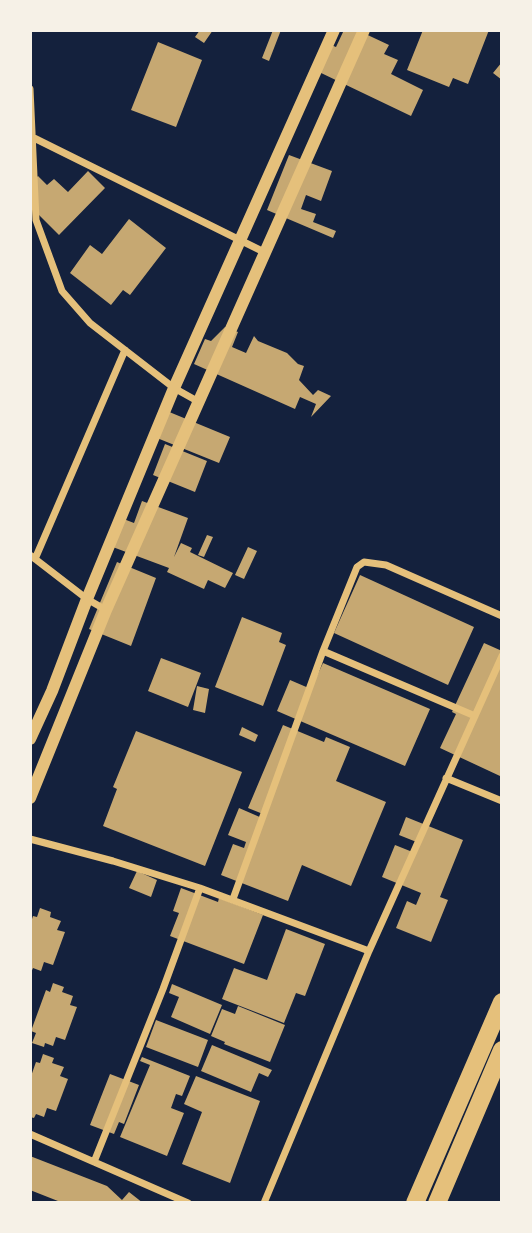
<!DOCTYPE html>
<style>
body{margin:0}
#map{position:relative;width:532px;height:1233px;overflow:hidden;background:#14213d;font-family:Commissioner,sans-serif}
canvas{display:block}
.frame{position:absolute;inset:0;border:32px solid #f6f1e7;pointer-events:none}
</style>
<div id="map">
<canvas width="532" height="1233"></canvas>
<div class="frame"></div>
</div>
<script>
const ctx = document.querySelector('canvas').getContext('2d');
ctx.lineJoin = 'round';
function fill(path, color) {
  ctx.fillStyle = color;
  ctx.fill(path, 'evenodd');
}
function shape(rows) {
  const path = new Path2D();
  for (const r of rows) {
    path.moveTo(r[0], r[1]);
    for (let i = 2; i < r.length; i += 2) path.lineTo(r[i], r[i + 1]);
  }
  return path;
}
function strokePath(path, color, width, dash) {
  ctx.strokeStyle = color;
  ctx.lineWidth = width;
  ctx.lineCap = dash ? 'butt' : 'round';
  ctx.setLineDash(dash || []);
  ctx.stroke(path);
}
fill(shape([
 [200,30,213,30,204,43,195,37],
 [273,30,281,30,269,61,262,58],
 [344,30,357,30,389,45,384,54,398,60,391,74,423,90,411,116,319,72,331,45,336,47],
 [423,30,489,30,468,84,453,78,449,87,407,70],
 [158,42,202,60,176,127,131,110],
 [502,62,502,80,493,73],
 [289,155,332,171,321,201,306,195,301,209,316,214,313,222,336,231,333,238,267,210],
 [88,171,105,188,59,235,30,206,30,184,38,176,47,185,54,179,68,192],
 [129,219,166,248,130,295,123,290,111,305,70,273,90,245,102,254],
 [225,327,238,332,232,347,246,353,254,336,258,341,287,353,298,364,304,366,299,380,313,395,318,390,331,396,311,417,316,404,300,397,295,409,194,364,205,339,211,341],
 [162,409,230,437,219,463,152,436],
 [165,444,207,461,195,492,153,475],
 [142,501,188,518,174,557,181,543,192,548,190,552,233,573,225,588,208,580,204,589,167,572,169,568,110,546,121,518,134,523],
 [207,535,213,537,204,557,198,555],
 [248,547,257,551,244,579,235,575],
 [117,562,156,578,131,646,89,629],
 [360,575,474,627,448,685,334,633],
 [242,617,282,633,279,642,286,645,263,706,215,687],
 [484,643,502,651,502,772,500,776,440,748,456,714,452,712],
 [161,658,201,673,188,707,148,691],
 [323,663,430,709,405,766,277,711,290,680,311,689],
 [197,686,209,689,205,713,193,710],
 [283,725,324,742,326,737,350,747,336,781,386,802,351,886,302,865,288,901,221,875,233,844,244,848,246,842,228,835,239,808,262,818,263,814,248,808],
 [242,727,258,735,255,742,239,735],
 [136,731,242,772,205,866,103,826,117,789,113,787],
 [406,817,463,840,440,897,448,900,431,942,396,928,407,901,416,905,421,893,382,877,395,845,415,853,419,843,399,835],
 [137,871,157,880,151,897,129,888],
 [181,888,218,902,219,898,263,915,244,964,170,936,179,913,173,911],
 [40,908,51,912,50,917,61,921,57,930,65,932,53,965,44,962,41,971,33,968,30,975,30,925,33,916,37,917],
 [286,929,325,944,305,996,296,993,284,1023,222,999,234,968,267,980],
 [53,983,64,987,62,992,73,996,70,1005,77,1007,65,1040,56,1037,53,1046,45,1043,44,1047,32,1043,36,1033,31,1031,46,990,50,992],
 [172,984,222,1005,210,1034,171,1017,179,997,169,993],
 [238,1006,285,1025,270,1062,224,1044,225,1042,211,1036,222,1009,235,1014],
 [156,1020,208,1040,198,1067,146,1047],
 [212,1045,272,1070,268,1077,259,1073,251,1092,201,1071],
 [43,1054,54,1058,52,1063,64,1067,60,1076,68,1079,56,1111,47,1108,44,1117,36,1114,34,1118,30,1117,30,1079,36,1062,40,1063],
 [142,1057,190,1076,182,1096,176,1094,171,1108,184,1113,167,1156,120,1137,150,1065,140,1061],
 [110,1074,139,1085,124,1124,119,1122,114,1134,90,1125],
 [196,1076,260,1101,230,1183,182,1164,202,1112,184,1104],
 [30,1156,107,1186,122,1200,129,1192,143,1203,63,1203,30,1190]
]), '#c6a872');
strokePath(shape([
 [30,89,36,220,62,291,90,323,174,388,199,402],
 [32,137,264,252],
 [30,555,87,599,106,610],
 [35,559,125,350],
 [323,651,357,567,364,562,386,565,502,616],
 [446,778,502,801],
 [30,839,113,861,200,888,369,951],
 [233,899,323,651,475,716],
 [30,1134,188,1203],
 [94,1162,163,989,200,888],
 [264,1203,369,951,502,656]
]), '#e5c07b', 7);
strokePath(shape([
 [30,739,52,691,87,599,174,388,334,30],
 [30,798,106,610,364,30]
]), '#e5c07b', 12);
strokePath(shape([
 [415,1203,502,1002],
 [437,1203,502,1050]
]), '#e5c07b', 18);
</script>
